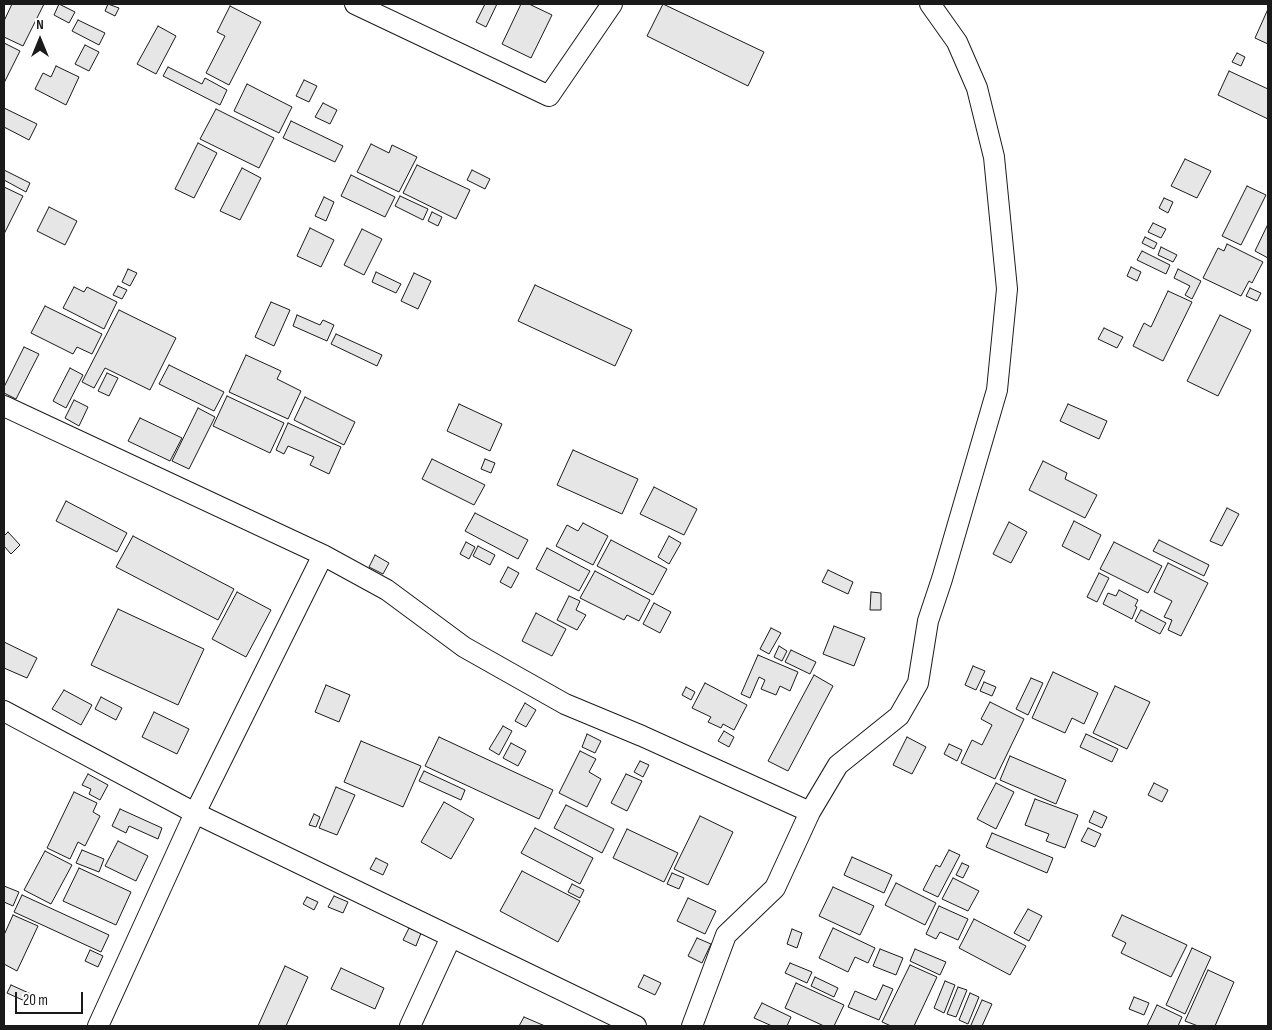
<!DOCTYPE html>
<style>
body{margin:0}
#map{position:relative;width:1272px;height:1030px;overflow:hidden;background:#fff;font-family:"Sofia Sans Condensed",sans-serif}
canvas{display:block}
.frame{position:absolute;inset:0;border:5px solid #1a1a1a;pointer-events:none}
.north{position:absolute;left:15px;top:15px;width:50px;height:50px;-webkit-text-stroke:4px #fff;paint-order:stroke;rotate:0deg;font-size:14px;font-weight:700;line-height:20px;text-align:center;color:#1a1a1a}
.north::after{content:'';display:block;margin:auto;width:18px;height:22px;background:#1a1a1a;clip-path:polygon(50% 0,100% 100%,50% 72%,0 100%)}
.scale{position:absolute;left:15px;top:992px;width:68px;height:22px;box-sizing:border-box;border:2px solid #1a1a1a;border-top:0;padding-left:6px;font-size:15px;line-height:18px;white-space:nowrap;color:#1a1a1a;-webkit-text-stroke:4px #fff;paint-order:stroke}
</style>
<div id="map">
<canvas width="1272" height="1030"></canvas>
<div class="frame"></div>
<div class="north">N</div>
<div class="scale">20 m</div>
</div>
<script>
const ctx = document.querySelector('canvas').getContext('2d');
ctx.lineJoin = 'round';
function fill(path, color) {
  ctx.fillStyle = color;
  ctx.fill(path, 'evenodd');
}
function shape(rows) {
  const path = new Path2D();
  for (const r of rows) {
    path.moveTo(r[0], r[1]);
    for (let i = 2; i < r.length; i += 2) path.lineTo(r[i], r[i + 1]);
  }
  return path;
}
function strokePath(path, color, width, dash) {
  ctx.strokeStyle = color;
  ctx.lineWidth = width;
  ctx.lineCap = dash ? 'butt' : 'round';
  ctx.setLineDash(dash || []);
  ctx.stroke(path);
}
const building = shape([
 [12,4,44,4,23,46,4,37,4,21,12,4],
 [59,4,75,12,69,23,54,15,59,4],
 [108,4,119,8,115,16,105,11,108,4],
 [485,4,497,4,486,27,476,22,485,4],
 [521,4,529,4,552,15,531,58,502,44,521,4],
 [663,4,764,52,748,86,647,36,663,4],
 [230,6,261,22,229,85,206,73,225,36,217,32,230,6],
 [1268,9,1268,44,1255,38,1268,9],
 [78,20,105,33,99,45,72,31,78,20],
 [158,26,176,36,156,74,137,64,158,26],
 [4,43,20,51,4,83,4,43],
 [85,45,99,52,89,71,75,64,85,45],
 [1237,53,1245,57,1241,66,1232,62,1237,53],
 [56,66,79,77,66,105,35,89,43,73,51,77,56,66],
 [168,67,202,84,205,78,227,90,220,105,163,76,168,67],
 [1229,71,1268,89,1268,119,1218,95,1229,71],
 [304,80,317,86,309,102,296,96,304,80],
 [247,84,292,107,279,133,234,111,247,84],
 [323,103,337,110,330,124,315,117,323,103],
 [4,108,37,124,29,140,4,127,4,108],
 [216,109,274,138,259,168,200,139,216,109],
 [291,121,343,146,335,162,283,138,291,121],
 [198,143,217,153,194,198,175,189,198,143],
 [371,144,389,153,392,145,417,157,399,192,357,172,371,144],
 [1185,159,1211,171,1197,198,1171,186,1185,159],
 [417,165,470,190,456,219,403,193,417,165],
 [242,168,261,178,240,220,220,211,242,168],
 [4,170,30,183,26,192,4,180,4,170],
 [472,170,490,179,485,189,467,180,472,170],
 [351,175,395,197,385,217,341,196,351,175],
 [1247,186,1266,195,1241,245,1222,236,1247,186],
 [4,187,23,196,4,234,4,187],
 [400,196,428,209,423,220,395,206,400,196],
 [324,197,334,202,326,221,315,216,324,197],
 [1164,198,1173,202,1168,213,1159,208,1164,198],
 [49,207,77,221,65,245,37,231,49,207],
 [432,212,442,217,438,226,428,221,432,212],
 [1153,223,1166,229,1161,238,1148,232,1153,223],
 [1268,224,1268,258,1255,251,1268,224],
 [310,228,334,240,321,267,297,256,310,228],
 [362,229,382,239,364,275,344,265,362,229],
 [1145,237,1157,243,1154,249,1142,243,1145,237],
 [1227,244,1263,262,1252,283,1249,281,1241,296,1203,278,1218,248,1224,251,1227,244],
 [1161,247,1177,255,1173,262,1158,255,1161,247],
 [1142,251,1170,265,1166,274,1137,260,1142,251],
 [1131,267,1141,272,1137,281,1127,276,1131,267],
 [128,269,137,273,130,286,122,282,128,269],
 [1178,269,1201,281,1192,299,1185,295,1190,286,1174,278,1178,269],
 [376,272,401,284,396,293,372,282,376,272],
 [414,273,431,281,418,309,401,301,414,273],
 [535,285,632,330,615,366,518,321,535,285],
 [118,286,127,290,122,299,113,295,118,286],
 [74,287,84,292,87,287,117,302,104,329,63,308,74,287],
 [1250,288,1261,293,1257,301,1246,296,1250,288],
 [1168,291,1192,302,1163,361,1133,346,1144,323,1151,327,1168,291],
 [271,302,290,310,274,346,255,337,271,302],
 [45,306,102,334,92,354,77,347,73,354,31,333,45,306],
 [119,310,176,338,150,390,105,368,94,388,82,382,119,310],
 [297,315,320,325,323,320,334,325,327,341,293,326,297,315],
 [1220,315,1251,330,1218,396,1187,381,1220,315],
 [1104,328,1123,337,1117,348,1098,339,1104,328],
 [336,334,382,355,377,366,331,344,336,334],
 [24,347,39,354,16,399,4,393,4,387,24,347],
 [246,355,281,371,277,379,301,391,288,419,229,392,246,355],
 [169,365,224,392,214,411,159,384,169,365],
 [70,368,83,375,66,408,53,401,70,368],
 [107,373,118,378,109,396,98,391,107,373],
 [227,396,284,423,270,453,213,426,227,396],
 [305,397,355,422,344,445,294,420,305,397],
 [74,400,88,407,79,426,65,418,74,400],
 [459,404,502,424,490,451,447,431,459,404],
 [1068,404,1107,421,1099,439,1060,421,1068,404],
 [198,408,215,417,189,469,172,461,198,408],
 [140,418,182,438,170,461,128,441,140,418],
 [288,423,341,447,329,474,310,465,314,457,288,446,284,454,276,450,288,423],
 [573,450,638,479,622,514,557,485,573,450],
 [432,459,485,485,474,505,422,479,432,459],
 [485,459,495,463,491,473,481,469,485,459],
 [1043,461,1067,473,1065,479,1097,495,1085,518,1029,490,1043,461],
 [654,487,697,509,684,535,640,514,654,487],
 [66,501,127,533,117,552,56,521,66,501],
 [1227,508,1239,514,1222,546,1210,541,1227,508],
 [475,513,528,540,518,559,465,531,475,513],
 [1074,521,1101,535,1089,560,1062,546,1074,521],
 [1009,522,1027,532,1011,563,993,554,1009,522],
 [583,523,608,536,593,565,556,546,567,525,578,531,583,523],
 [8,532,20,545,11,554,4,546,4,536,8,532],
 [133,536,234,589,218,620,116,567,133,536],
 [669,536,681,543,669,564,658,557,669,536],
 [611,540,667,569,653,595,597,566,611,540],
 [1159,540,1209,565,1204,576,1153,551,1159,540],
 [466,542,475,547,469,559,460,554,466,542],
 [1114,542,1162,566,1148,593,1100,569,1114,542],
 [478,546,495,555,490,565,473,556,478,546],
 [547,548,590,571,579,591,536,569,547,548],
 [375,555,389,563,383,574,369,567,375,555],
 [1168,563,1208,583,1181,636,1168,630,1172,620,1164,617,1172,601,1154,592,1168,563],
 [508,567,519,573,511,588,500,582,508,567],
 [828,570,853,582,848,594,822,582,828,570],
 [595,571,650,600,639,621,627,615,624,620,580,598,595,571],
 [1099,573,1109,578,1097,602,1087,597,1099,573],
 [1119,590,1138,600,1135,606,1137,607,1132,619,1103,604,1108,593,1116,596,1119,590],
 [237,592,271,610,246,657,212,639,237,592],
 [871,592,881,593,881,610,870,610,871,592],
 [569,596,580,601,576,610,586,615,577,630,557,620,569,596],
 [654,603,671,612,660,633,643,624,654,603],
 [118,609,204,649,178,705,91,665,118,609],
 [1141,610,1166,623,1160,634,1135,621,1141,610],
 [536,613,566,629,552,656,522,641,536,613],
 [834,626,865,638,854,666,823,654,834,626],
 [771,628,781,633,769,654,760,649,771,628],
 [4,642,37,658,27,678,4,668,4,642],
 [779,646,787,651,782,661,774,657,779,646],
 [791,650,816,662,810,674,785,662,791,650],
 [758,655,798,672,790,691,780,686,776,695,761,689,765,680,759,677,750,698,741,694,758,655],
 [973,666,985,671,976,690,965,685,973,666],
 [1053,672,1098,693,1084,724,1072,718,1065,733,1032,718,1053,672],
 [814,675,833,686,788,771,768,761,814,675],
 [1031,678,1043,683,1028,715,1016,709,1031,678],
 [984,682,996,687,992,696,980,691,984,682],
 [705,683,747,705,734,730,723,724,721,728,708,722,711,717,692,708,705,683],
 [326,685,350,695,339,722,315,712,326,685],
 [1115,686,1150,702,1127,749,1093,733,1115,686],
 [686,687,695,692,691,700,682,695,686,687],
 [64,690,92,705,81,725,52,709,64,690],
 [101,697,122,708,116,720,95,709,101,697],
 [990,702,1024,719,995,779,961,763,972,740,982,745,992,725,981,719,990,702],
 [525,703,536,710,526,727,515,721,525,703],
 [154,712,189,729,177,754,142,737,154,712],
 [503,726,512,731,499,755,489,749,503,726],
 [724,731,734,737,729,747,718,741,724,731],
 [587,734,601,741,595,753,582,747,587,734],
 [1086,734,1118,749,1112,762,1080,747,1086,734],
 [439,737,553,790,539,819,425,766,439,737],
 [907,737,926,747,912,774,893,765,907,737],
 [361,741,421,766,403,807,344,782,361,741],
 [511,743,526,751,518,766,503,758,511,743],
 [949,744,962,750,957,761,944,754,949,744],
 [580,751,596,759,589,772,601,779,587,807,559,793,580,751],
 [1010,756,1066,780,1056,804,1000,780,1010,756],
 [640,761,649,765,643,777,634,772,640,761],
 [424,771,465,790,461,800,419,781,424,771],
 [88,774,108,785,100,800,89,794,91,789,82,785,88,774],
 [626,774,642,781,627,811,611,803,626,774],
 [996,783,1014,792,996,829,977,819,996,783],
 [1154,783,1168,790,1162,802,1148,795,1154,783],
 [336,787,355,795,337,835,319,828,336,787],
 [74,792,97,803,93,812,100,816,85,846,78,842,70,859,47,848,74,792],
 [1035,799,1078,815,1065,848,1046,841,1049,834,1025,825,1035,799],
 [444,802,474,819,451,859,421,842,444,802],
 [566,805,614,829,602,853,554,828,566,805],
 [120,809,162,828,158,839,129,826,126,833,112,826,120,809],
 [1094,811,1107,817,1102,828,1089,822,1094,811],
 [314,814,320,817,316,827,309,825,314,814],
 [700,816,733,832,708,885,674,869,700,816],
 [535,828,593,858,580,884,521,853,535,828],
 [1088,828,1101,834,1095,847,1081,841,1088,828],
 [627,829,678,853,664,882,613,858,627,829],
 [992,833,1053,858,1047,873,986,847,992,833],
 [118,841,148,856,136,881,105,866,118,841],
 [82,850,104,859,99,872,76,863,82,850],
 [949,850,960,855,938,897,923,890,936,865,940,867,949,850],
 [45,851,72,865,51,904,24,890,45,851],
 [852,857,892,875,884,893,844,875,852,857],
 [376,858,388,864,383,875,370,869,376,858],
 [962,863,969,866,963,878,956,875,962,863],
 [79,868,131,892,116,925,63,901,79,868],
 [522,871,580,901,558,942,500,911,522,871],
 [672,873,684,878,679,889,667,884,672,873],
 [953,878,979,891,968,911,942,899,953,878],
 [896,883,936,903,925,925,885,905,896,883],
 [572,884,584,890,580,898,568,892,572,884],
 [4,886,19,892,13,906,4,902,4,886],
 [833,887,874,906,860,935,819,916,833,887],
 [22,895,109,935,101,952,14,912,22,895],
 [334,896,348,902,343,913,328,907,334,896],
 [307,897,318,902,314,910,303,904,307,897],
 [688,898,716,911,705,934,677,921,688,898],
 [939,906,968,919,958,940,940,932,936,939,926,934,939,906],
 [1028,909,1042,916,1029,941,1014,933,1028,909],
 [13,915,38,926,17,971,4,964,4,935,13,915],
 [1122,915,1187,945,1171,977,1121,953,1126,943,1112,936,1122,915],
 [974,919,1026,946,1010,975,959,948,974,919],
 [409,928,421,933,416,946,403,940,409,928],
 [833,928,875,948,868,963,855,957,848,972,819,958,833,928],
 [792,929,802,933,797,948,787,944,792,929],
 [697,938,711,944,702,963,688,956,697,938],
 [1192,948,1211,957,1185,1014,1166,1005,1192,948],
 [880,949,903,958,896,975,873,966,880,949],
 [915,949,946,962,940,975,910,961,915,949],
 [90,950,103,956,98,967,85,961,90,950],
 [790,963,812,972,807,983,785,973,790,963],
 [910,965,937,977,914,1026,891,1026,882,1022,910,965],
 [285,966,308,977,286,1026,258,1026,285,966],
 [341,968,384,988,375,1009,331,989,341,968],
 [1208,970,1234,982,1215,1026,1198,1026,1185,1021,1208,970],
 [644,975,661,983,655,995,638,987,644,975],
 [815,977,838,988,834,997,811,986,815,977],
 [945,981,955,985,944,1013,934,1008,945,981],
 [796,983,844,1005,834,1026,824,1026,785,1008,796,983],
 [11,985,31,994,27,1002,7,993,11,985],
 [883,985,893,989,879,1020,848,1007,855,991,876,1000,883,985],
 [958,987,967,990,956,1017,947,1014,958,987],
 [970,993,979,997,968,1024,959,1020,970,993],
 [1134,997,1149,1003,1144,1015,1129,1009,1134,997],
 [982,1000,992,1004,982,1026,973,1026,971,1025,982,1000],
 [762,1003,791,1017,787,1026,772,1026,754,1018,762,1003],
 [1157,1005,1182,1017,1178,1026,1147,1026,1157,1005],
 [524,1017,545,1026,519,1026,524,1017]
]);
fill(building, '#e6e6e6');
strokePath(building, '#1a1a1a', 1);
const street = shape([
 [355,4,549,96,612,4],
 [4,406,323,555,387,590,464,647,565,704,642,736,810,812],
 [4,711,195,813,636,1026],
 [98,1026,195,813,323,555],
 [410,1026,451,937],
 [692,1026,726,935,775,888,810,812,838,765,899,716,918,683,928,621,942,579,997,390,1007,289,994,157,977,88,957,42,930,4]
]);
strokePath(street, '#1a1a1a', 22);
strokePath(street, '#fff', 20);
</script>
